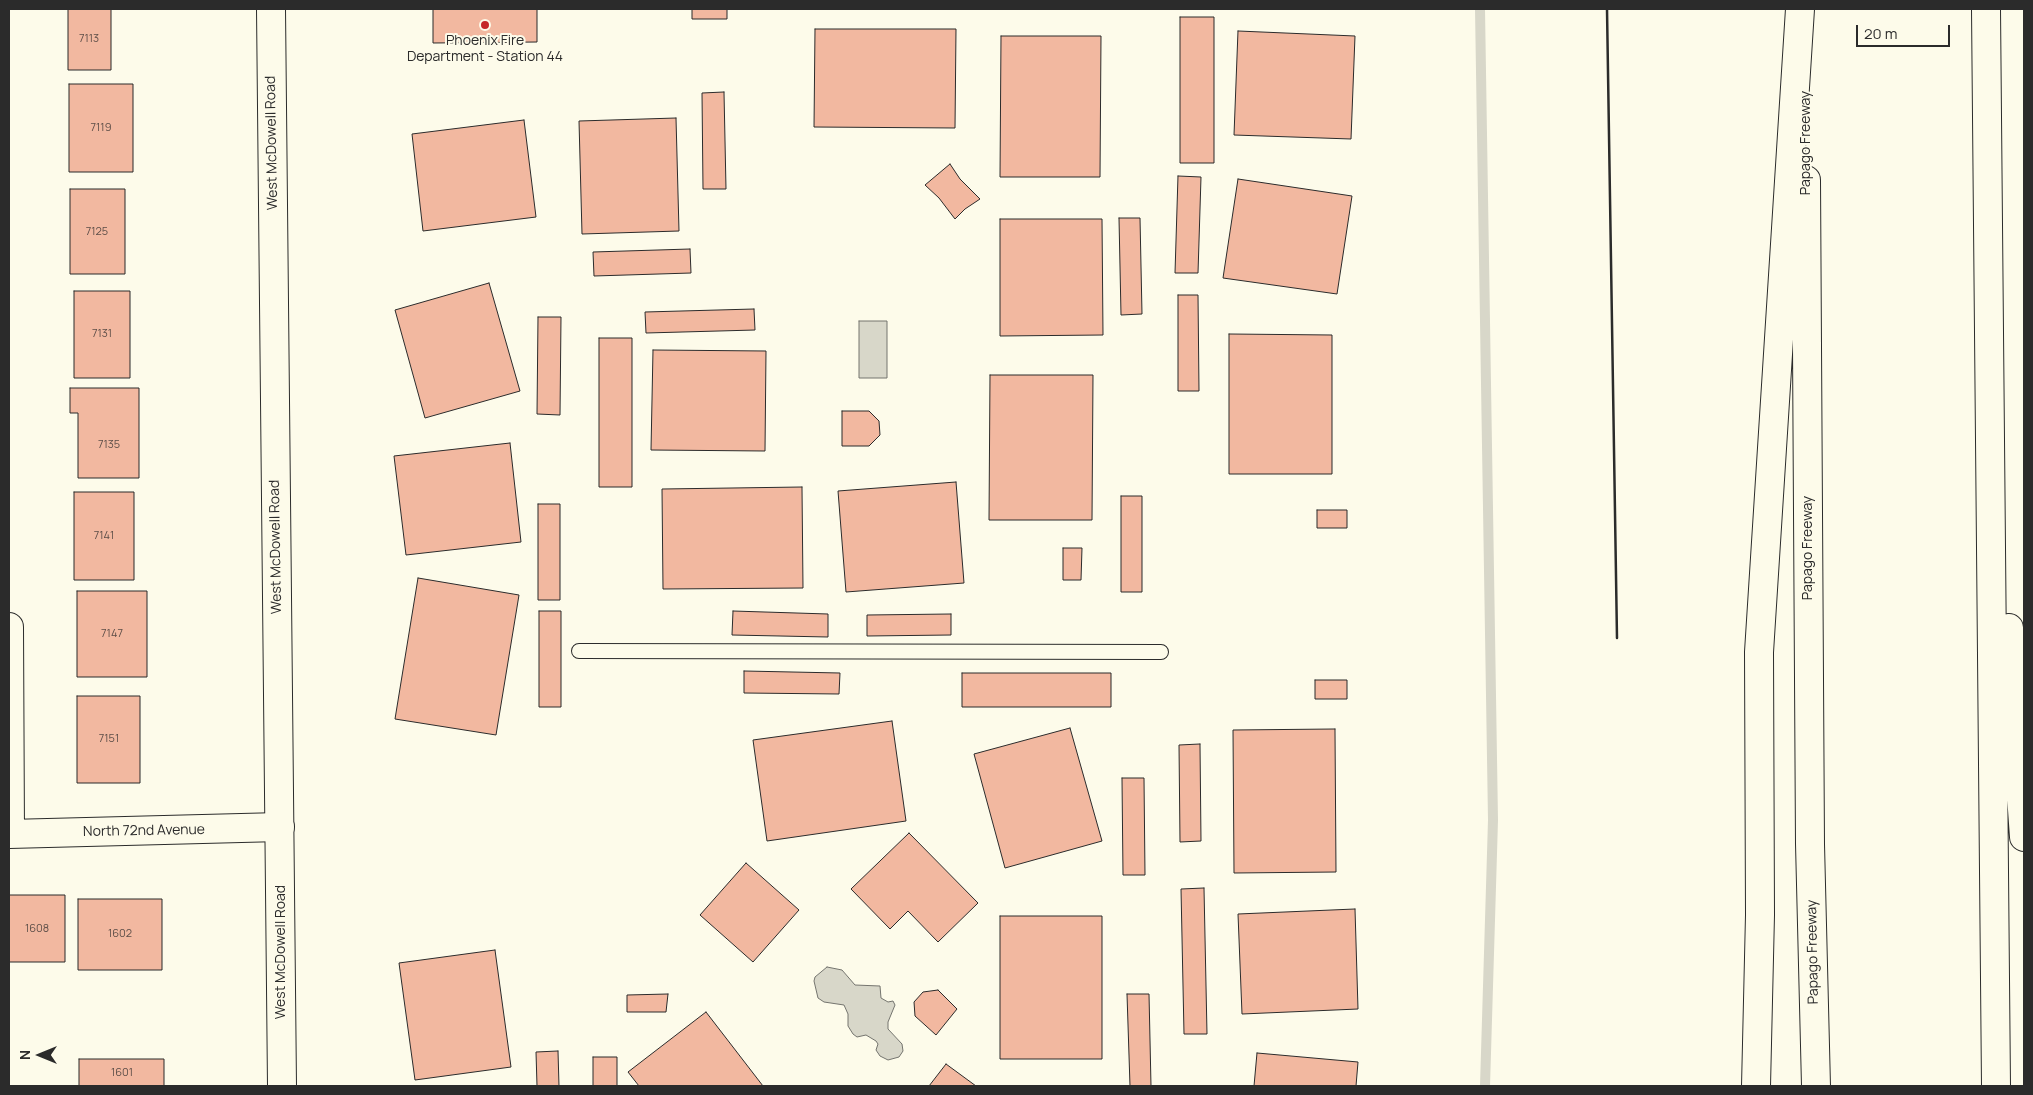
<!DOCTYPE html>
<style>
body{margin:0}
#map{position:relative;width:2033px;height:1095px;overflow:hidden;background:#fdfbea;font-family:Manrope,sans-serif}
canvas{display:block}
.frame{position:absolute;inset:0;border:10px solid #2b2b2b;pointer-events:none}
.north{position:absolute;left:15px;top:1030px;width:50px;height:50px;-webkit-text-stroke:4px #fdfbea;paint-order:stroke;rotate:270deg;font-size:14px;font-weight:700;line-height:20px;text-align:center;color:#2b2b2b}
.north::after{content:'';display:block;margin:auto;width:18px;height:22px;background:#2b2b2b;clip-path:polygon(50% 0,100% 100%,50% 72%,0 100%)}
.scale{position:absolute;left:1856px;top:25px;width:94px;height:22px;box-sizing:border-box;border:2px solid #2b2b2b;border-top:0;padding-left:6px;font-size:15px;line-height:18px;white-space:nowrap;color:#2b2b2b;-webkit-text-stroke:4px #fdfbea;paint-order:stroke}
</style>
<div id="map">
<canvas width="2033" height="1095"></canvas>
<div class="frame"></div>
<div class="north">N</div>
<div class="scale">20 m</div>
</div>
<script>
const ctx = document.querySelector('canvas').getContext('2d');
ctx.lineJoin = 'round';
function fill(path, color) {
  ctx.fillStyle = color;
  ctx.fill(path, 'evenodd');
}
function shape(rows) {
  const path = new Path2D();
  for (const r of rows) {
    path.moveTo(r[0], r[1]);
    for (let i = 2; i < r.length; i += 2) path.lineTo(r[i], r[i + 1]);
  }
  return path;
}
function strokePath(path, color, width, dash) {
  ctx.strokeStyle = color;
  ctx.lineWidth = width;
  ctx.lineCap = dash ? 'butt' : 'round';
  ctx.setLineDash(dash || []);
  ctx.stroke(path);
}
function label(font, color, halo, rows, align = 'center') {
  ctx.font = font + ' Manrope,sans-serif';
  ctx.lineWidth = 4;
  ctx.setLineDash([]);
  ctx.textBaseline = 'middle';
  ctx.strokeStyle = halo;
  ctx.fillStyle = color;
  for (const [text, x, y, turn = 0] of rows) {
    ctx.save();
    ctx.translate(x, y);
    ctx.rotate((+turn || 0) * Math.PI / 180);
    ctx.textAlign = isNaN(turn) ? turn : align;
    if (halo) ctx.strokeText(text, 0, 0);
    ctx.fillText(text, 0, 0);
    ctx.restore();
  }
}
const water = shape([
 [859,321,887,321,887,378,859,378,859,321],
 [827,967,842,970,855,985,880,986,881,998,888,1002,893,1001,895,1005,888,1022,888,1029,902,1044,903,1051,899,1057,888,1060,880,1056,876,1050,878,1044,876,1041,866,1035,857,1037,853,1034,848,1026,848,1014,844,1005,824,1002,818,998,814,981,815,977,827,967]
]);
fill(water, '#d8d7c9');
strokePath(water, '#74746e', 1);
strokePath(shape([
 [1480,9,1493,820,1485,1086]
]), '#d8d7c9', 10);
const building = shape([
 [68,9,111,9,111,70,68,70,68,9],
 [433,9,537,9,537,42,433,43,433,9],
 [692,9,727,9,727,19,692,19,692,9],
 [1180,17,1214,17,1214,163,1180,163,1180,17],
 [815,29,956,29,955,128,814,127,815,29],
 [1238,31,1355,36,1351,139,1234,135,1238,31],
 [1001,36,1101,36,1100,177,1000,177,1001,36],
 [69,84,133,84,133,172,69,172,69,84],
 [724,92,726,189,703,189,702,93,724,92],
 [676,118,679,231,582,234,579,121,676,118],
 [524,120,536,217,423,231,412,134,524,120],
 [950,164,960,179,980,199,965,209,955,219,939,198,925,185,950,164],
 [1178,176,1201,177,1198,273,1175,273,1178,176],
 [1238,179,1352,196,1337,294,1223,278,1238,179],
 [70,189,125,189,125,274,70,274,70,189],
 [1119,218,1140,218,1142,314,1121,315,1119,218],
 [1000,219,1102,219,1103,335,1000,336,1000,219],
 [690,249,691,273,594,276,593,252,690,249],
 [489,283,520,391,425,418,395,310,489,283],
 [74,291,130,291,130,378,74,378,74,291],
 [1178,295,1198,295,1199,391,1178,391,1178,295],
 [754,309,755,330,646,333,645,312,754,309],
 [538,317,561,317,560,415,537,414,538,317],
 [1229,334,1332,335,1332,474,1229,474,1229,334],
 [599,338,632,338,632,487,599,487,599,338],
 [653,350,766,351,765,451,651,450,653,350],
 [990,375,1093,375,1092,520,989,520,990,375],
 [70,388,139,388,139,478,78,478,78,413,70,413,70,388],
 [842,411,869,411,879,421,880,435,869,446,842,446,842,411],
 [510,443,521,542,406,555,394,456,510,443],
 [956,482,964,583,846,592,838,491,956,482],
 [802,487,803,588,663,589,662,489,802,487],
 [74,492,134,492,134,580,74,580,74,492],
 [1121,496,1142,496,1142,592,1121,592,1121,496],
 [538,504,560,504,560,600,538,600,538,504],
 [1317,510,1347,510,1347,528,1317,528,1317,510],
 [1063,548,1082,548,1081,580,1063,580,1063,548],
 [418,578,519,595,496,735,395,719,418,578],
 [77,591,147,591,147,677,77,677,77,591],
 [539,611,561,611,561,707,539,707,539,611],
 [733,611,828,614,828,637,732,635,733,611],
 [951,614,951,635,867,636,867,615,951,614],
 [744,671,840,673,839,694,744,693,744,671],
 [962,673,1111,673,1111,707,962,707,962,673],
 [1315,680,1347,680,1347,699,1315,699,1315,680],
 [77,696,140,696,140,783,77,783,77,696],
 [892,721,906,821,767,841,753,740,892,721],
 [1070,728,1102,841,1005,868,974,754,1070,728],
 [1335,729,1336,872,1234,873,1233,730,1335,729],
 [1200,744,1201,841,1180,842,1179,745,1200,744],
 [1122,778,1144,778,1145,875,1123,875,1122,778],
 [909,833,978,903,938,942,908,911,890,929,851,889,909,833],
 [746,863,799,910,753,962,700,915,746,863],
 [1204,888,1207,1034,1184,1034,1181,889,1204,888],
 [9,895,65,895,65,962,9,962,9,895],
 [78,899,162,899,162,970,78,970,78,899],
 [1355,909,1358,1009,1242,1014,1238,914,1355,909],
 [1000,916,1102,916,1102,1059,1000,1059,1000,916],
 [495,950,511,1067,415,1080,399,963,495,950],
 [938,990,957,1009,936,1035,915,1016,914,1002,923,992,938,990],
 [668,994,666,1012,627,1012,627,995,668,994],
 [1127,994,1149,994,1151,1086,1130,1086,1127,994],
 [706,1012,763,1086,639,1086,628,1072,706,1012],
 [558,1051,559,1086,537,1086,536,1052,558,1051],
 [1257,1053,1358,1062,1356,1086,1254,1086,1257,1053],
 [593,1057,617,1057,617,1086,593,1086,593,1057],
 [79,1059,164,1059,164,1086,79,1086,79,1059],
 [946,1064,976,1086,929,1086,946,1064]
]);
fill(building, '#f2b8a0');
strokePath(building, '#2b2b2b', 1);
const service = shape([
 [579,651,1161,652]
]);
const minor = shape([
 [9,627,10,834],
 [9,834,280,827]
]);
const primary = shape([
 [271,9,282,1086]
]);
const motorway = shape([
 [1986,9,1996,1086],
 [1806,180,1810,844,1816,1086],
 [2009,628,2024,837],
 [1756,1086,1760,915,1759,652,1800,9]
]);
strokePath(service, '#2b2b2b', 16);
strokePath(minor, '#2b2b2b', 30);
strokePath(primary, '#2b2b2b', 30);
strokePath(motorway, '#2b2b2b', 30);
strokePath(service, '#fdfbea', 14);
strokePath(minor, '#fdfbea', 28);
strokePath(primary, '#fdfbea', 28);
strokePath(motorway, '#fdfbea', 28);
strokePath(shape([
 [1607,9,1617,638]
]), '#2b2b2b', 2.5);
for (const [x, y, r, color] of [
 [485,25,5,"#c62828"]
]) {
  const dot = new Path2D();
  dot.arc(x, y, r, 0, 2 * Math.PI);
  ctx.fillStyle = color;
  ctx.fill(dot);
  strokePath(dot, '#fdfbea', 2);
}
label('11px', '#5d4e48', null, [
 ["7113",89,39],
 ["7119",101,128],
 ["7125",97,232],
 ["7131",102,334],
 ["7135",109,445],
 ["7141",104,536],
 ["7147",112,634],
 ["7151",109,739],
 ["1608",37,929],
 ["1602",120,934],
 ["1601",122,1073]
]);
label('14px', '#2b2b2b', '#fdfbea', [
 ["Phoenix Fire",485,41],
 ["Department - Station 44",485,57]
]);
label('14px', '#2b2b2b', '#fdfbea', [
 ["West McDowell Road",272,143,-91],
 ["Papago Freeway",1806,143,-90],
 ["West McDowell Road",276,547,-91],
 ["Papago Freeway",1808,548,-90],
 ["North 72nd Avenue",144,831,-1],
 ["West McDowell Road",281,952,-90],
 ["Papago Freeway",1813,952,-91]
]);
</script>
